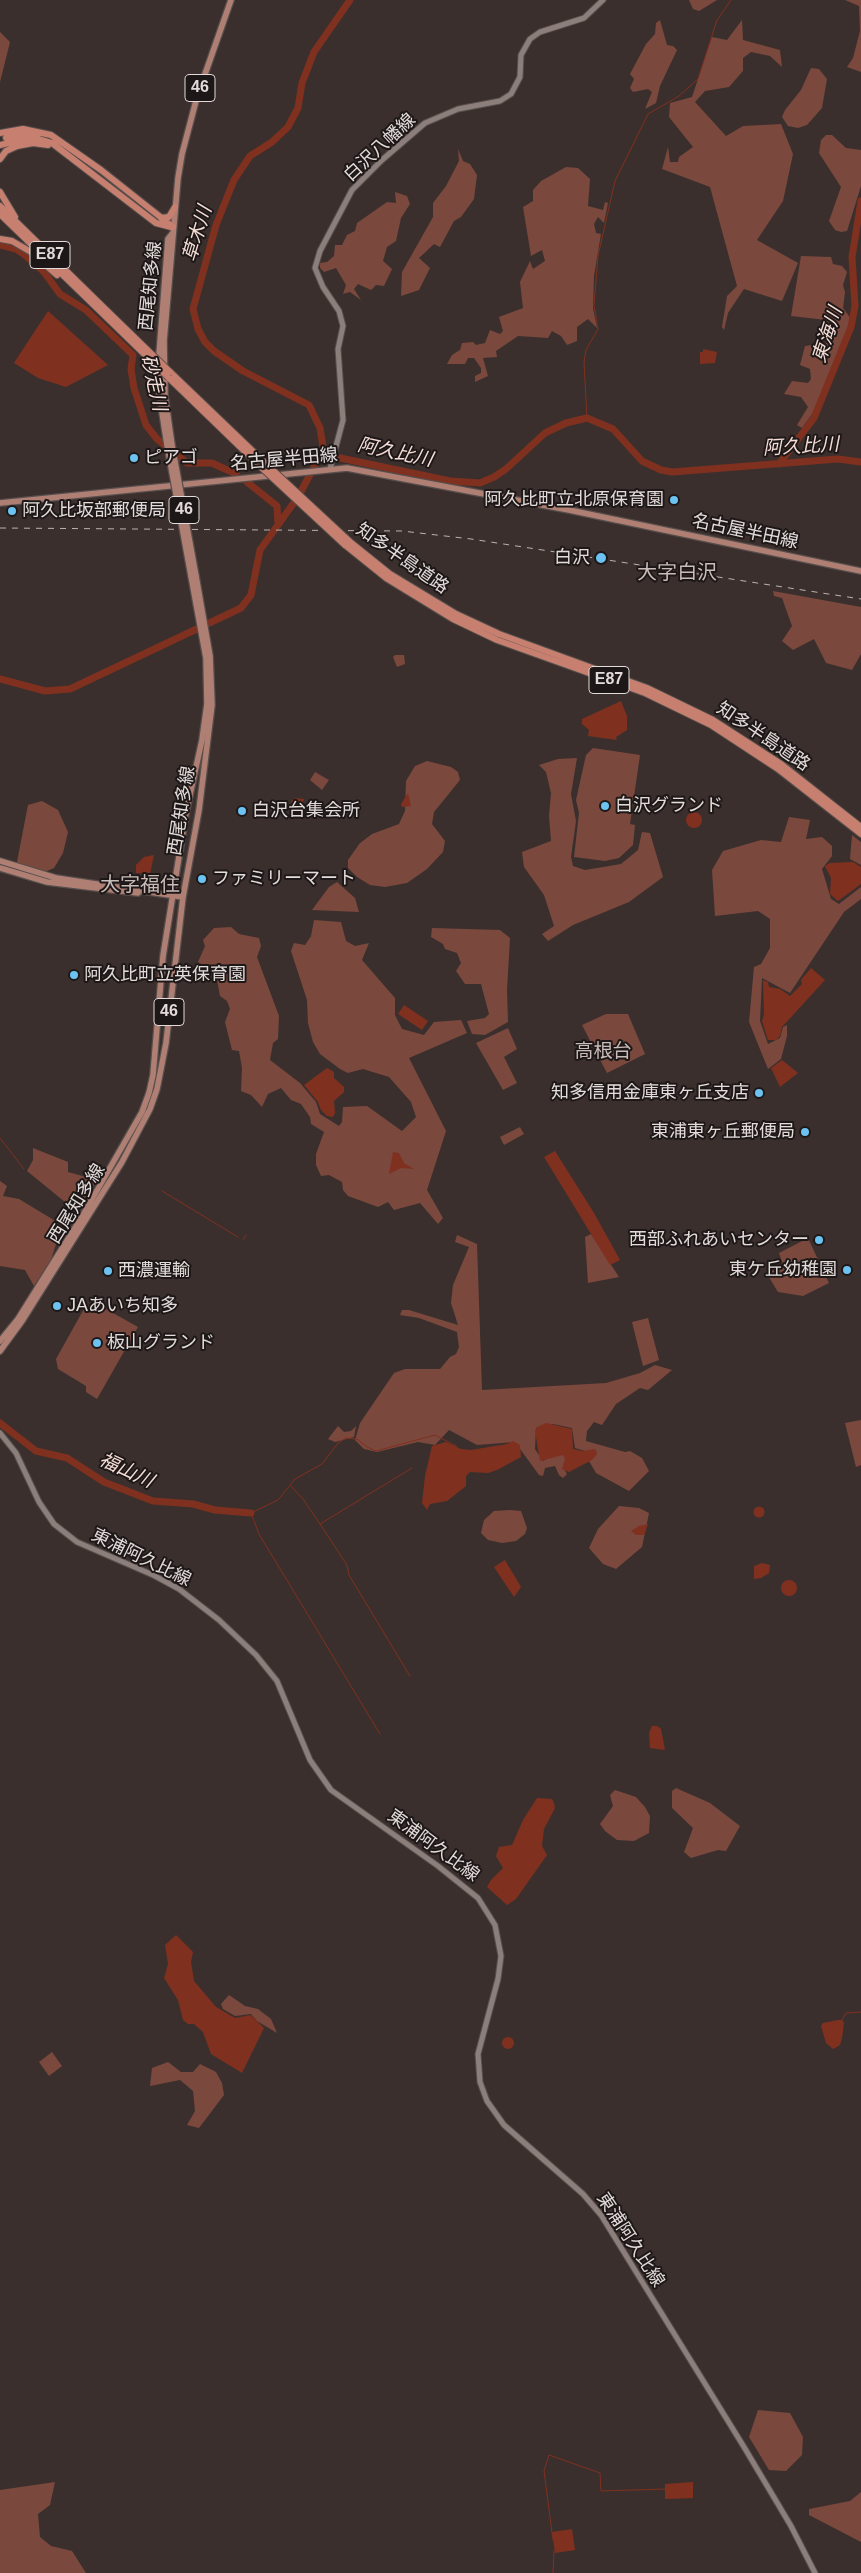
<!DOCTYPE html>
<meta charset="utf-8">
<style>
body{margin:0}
canvas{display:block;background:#3a2f2c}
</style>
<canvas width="861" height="2573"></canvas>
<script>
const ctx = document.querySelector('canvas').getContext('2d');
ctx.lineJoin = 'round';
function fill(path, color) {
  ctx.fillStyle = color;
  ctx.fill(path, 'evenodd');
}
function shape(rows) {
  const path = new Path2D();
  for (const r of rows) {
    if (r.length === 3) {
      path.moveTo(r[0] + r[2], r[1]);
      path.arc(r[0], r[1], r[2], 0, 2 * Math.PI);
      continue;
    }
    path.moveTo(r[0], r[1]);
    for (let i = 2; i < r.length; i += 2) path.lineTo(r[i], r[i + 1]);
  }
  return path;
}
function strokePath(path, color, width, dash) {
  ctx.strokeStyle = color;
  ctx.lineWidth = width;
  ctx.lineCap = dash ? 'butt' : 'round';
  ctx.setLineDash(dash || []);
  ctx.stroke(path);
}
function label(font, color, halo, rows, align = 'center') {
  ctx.font = font + ' Arial,"Noto Sans JP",sans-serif';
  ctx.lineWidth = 4;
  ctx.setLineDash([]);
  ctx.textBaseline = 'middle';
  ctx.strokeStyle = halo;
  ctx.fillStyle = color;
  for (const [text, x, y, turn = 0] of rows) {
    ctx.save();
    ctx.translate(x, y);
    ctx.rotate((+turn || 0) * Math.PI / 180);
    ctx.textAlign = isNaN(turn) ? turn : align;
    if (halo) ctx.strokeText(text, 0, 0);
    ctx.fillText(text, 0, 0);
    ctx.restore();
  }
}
fill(shape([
 [689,0,717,0,699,11,693,9],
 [845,0,861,0,861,72,847,67,853,58,860,31,859,6],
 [660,20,667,45,673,46,677,50,660,86,656,103,645,109,652,92,648,89,633,92,630,88,634,79,630,74,646,44,655,34,656,23],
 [742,20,743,40,780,50,782,67,770,56,751,52,743,58,743,71,729,87,705,91,695,102,726,136,743,126,781,124,793,154,783,201,757,240,798,263,782,301,744,289,728,313,724,330,722,327,727,296,737,286,710,187,662,169,668,147,670,162,678,162,679,157,693,147,669,117,670,103,692,97,712,37,727,40],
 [0,32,10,42,0,82],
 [811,68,819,69,827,79,822,108,807,125,798,128,788,126,782,117,785,110,801,90],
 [826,135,832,135,846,148,861,150,861,186,847,231,841,232,835,230,829,221,841,187,819,153,821,140],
 [458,149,463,161,470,164,477,175,474,199,461,217,454,221,440,247,434,244,419,258,430,268,419,290,401,296,402,272,433,217,433,203,446,186,459,161],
 [566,167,578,168,590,179,588,206,603,210,605,202,608,203,604,223,598,217,594,224,596,233,601,234,594,276,593,308,597,328,588,319,577,327,577,341,567,345,561,336,552,331,548,338,518,336,496,351,497,357,483,358,488,376,475,382,475,376,481,373,481,368,474,358,468,358,465,364,447,364,452,355,460,350,462,343,473,342,476,345,485,343,490,330,500,334,503,331,499,317,523,308,520,282,530,261,533,269,545,261,542,250,531,256,523,207,533,201,533,190,541,181],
 [395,192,407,196,410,204,401,218,396,241,387,247,383,261,392,269,384,286,376,285,371,290,358,284,354,289,361,300,350,292,343,294,346,285,336,268,324,272,320,268,320,263,327,262,334,256,335,245,342,245,347,235,355,231,357,223,387,202,396,203],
 [801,256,831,257,833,264,842,266,847,272,843,285,845,292,843,308,849,316,849,326,818,406,802,428,797,425,808,407,801,397,784,394,792,381,808,383,811,379,810,369,800,365,805,346,827,343,831,326,826,320,791,316],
 [773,591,861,607,861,654,852,670,826,663,814,639,793,650,782,641,792,626,782,598,774,596],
 [395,655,404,655,405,664,397,667,393,657],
 [593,748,640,755,630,824,635,825,633,845,619,858,605,861,574,857,579,813,576,800,586,755],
 [577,758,571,794,576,821,571,857,573,866,585,870,621,864,638,850,642,832,650,833,663,877,629,902,573,925,548,941,542,934,554,926,544,895,524,867,522,852,551,841,549,816,551,793,546,772,539,765,558,759],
 [427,761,451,767,458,772,460,780,434,812,432,824,445,841,443,852,427,869,407,883,385,887,370,885,357,877,348,868,348,860,360,843,372,834,399,824,405,811,406,781,415,766],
 [315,772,329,780,322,790,310,780],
 [42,801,58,810,68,832,63,853,54,868,35,876,23,873,16,867,28,805],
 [789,817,810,820,806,839,822,837,832,846,832,856,822,869,831,899,839,904,861,887,861,899,844,912,790,993,762,978,760,1021,768,1044,780,1038,783,1027,787,1025,787,1036,781,1059,768,1069,749,1022,754,967,761,964,770,948,770,919,758,911,715,916,712,870,723,851,761,840,781,842],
 [852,835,861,842,861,865,850,859],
 [337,882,355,898,359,912,312,910,329,887],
 [314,920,341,922,346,941,355,946,369,943,362,960,395,998,395,1015,402,1029,424,1035,434,1022,461,1020,467,1033,409,1058,446,1131,427,1190,443,1218,438,1224,420,1203,394,1210,388,1202,378,1207,348,1196,343,1190,342,1182,329,1175,321,1176,316,1165,316,1154,324,1132,311,1124,310,1117,301,1104,291,1100,281,1088,268,1094,262,1107,251,1095,241,1091,242,1068,239,1051,232,1050,225,1022,230,1009,227,1001,220,996,216,974,198,962,205,946,203,940,214,928,231,927,239,934,259,938,261,946,257,957,279,1016,278,1039,273,1043,270,1060,300,1083,316,1102,320,1114,339,1126,342,1122,343,1107,367,1106,402,1131,416,1117,411,1102,389,1077,363,1069,348,1073,340,1069,320,1054,313,1042,308,1023,307,1000,291,951,294,943,305,945,311,936],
 [432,928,500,930,510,938,507,990,508,1022,485,1035,472,1034,467,1021,485,1018,489,1014,481,984,465,984,456,971,461,963,457,953,445,949,443,944,431,937],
 [606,1014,628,1014,645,1054,607,1073,582,1025],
 [508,1028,517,1049,504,1057,517,1083,503,1090,476,1043],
 [520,1127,524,1134,504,1145,500,1137],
 [33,1148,68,1162,68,1172,93,1179,98,1173,101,1175,76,1211,27,1171,33,1160],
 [0,1181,7,1186,3,1196,19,1199,62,1225,51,1260,34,1286,25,1270,0,1266],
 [591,1234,619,1277,588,1283,585,1237],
 [457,1235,477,1244,482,1390,606,1383,640,1373,655,1365,672,1370,648,1390,640,1388,616,1404,602,1425,594,1422,587,1431,586,1441,625,1452,630,1451,642,1458,649,1471,629,1491,596,1473,589,1461,597,1451,589,1452,575,1448,572,1428,553,1424,536,1428,535,1449,543,1461,554,1455,564,1454,566,1461,564,1469,567,1474,563,1478,559,1475,555,1466,545,1468,543,1476,539,1475,515,1442,477,1445,449,1430,435,1445,418,1442,377,1452,364,1449,355,1440,360,1423,394,1373,405,1369,440,1369,450,1357,456,1354,459,1347,457,1332,419,1318,400,1315,402,1310,409,1310,458,1325,451,1303,453,1285,469,1247,455,1242],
 [808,1238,829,1283,803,1296,778,1292,767,1274,783,1265,779,1253],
 [95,1303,138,1327,97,1399,86,1392,86,1386,58,1369,56,1359,85,1307],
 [648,1318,659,1360,643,1366,632,1322],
 [861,1420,861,1465,856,1467,845,1423],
 [338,1426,344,1432,351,1431,356,1426,354,1437,335,1442,328,1439],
 [619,1506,639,1508,649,1513,642,1547,616,1569,603,1564,589,1548,598,1529],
 [510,1510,521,1511,527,1528,525,1534,516,1541,502,1543,488,1540,481,1533,484,1520,494,1511],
 [676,1788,710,1803,740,1826,726,1851,718,1850,691,1858,684,1852,693,1828,672,1808,672,1791],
 [615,1790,636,1797,645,1807,650,1816,649,1833,634,1841,617,1840,605,1831,600,1824,613,1806,610,1795],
 [229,1995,245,2006,258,2009,271,2019,277,2033,257,2021,251,2014,235,2016,223,2009,221,2004],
 [52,2052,62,2066,49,2076,39,2062],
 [168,2062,181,2072,193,2072,200,2064,216,2072,222,2083,224,2095,199,2128,187,2125,195,2111,193,2091,180,2080,150,2086,152,2068],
 [758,2410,790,2413,803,2437,802,2455,786,2471,769,2470,749,2437],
 [55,2482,50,2505,38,2514,40,2537,51,2546,72,2551,86,2573,0,2573,0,2490],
 [861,2492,861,2542,809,2515,809,2509,850,2501]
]), '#7a483d');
fill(shape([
 [48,311,108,365,66,387,38,378,14,363],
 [703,349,717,352,715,363,700,364,700,352,703,352],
 [621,701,627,716,627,730,616,737,617,740,588,736,589,730,582,724,582,719],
 [408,793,411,806,402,807,401,804],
 [295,798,304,799,300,810,292,806,291,801],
 [694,820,8],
 [154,855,150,874,136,873,136,865,144,857],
 [853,862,861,867,861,884,838,901,830,894,831,878,825,866,830,863],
 [811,968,825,980,782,1027,780,1036,776,1040,768,1040,762,1021,764,1015,763,980,768,982,769,987,780,989,790,996,802,984,801,980],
 [404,1005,428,1021,422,1030,398,1014],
 [782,1060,798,1073,780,1087,771,1068],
 [327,1068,334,1072,334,1078,344,1087,344,1092,334,1101,335,1113,333,1117,327,1116,321,1110,318,1102,304,1085],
 [555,1151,594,1213,620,1260,610,1265,544,1157],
 [393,1152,399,1153,404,1163,414,1169,401,1168,389,1174],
 [546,1423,572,1429,573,1449,583,1451,595,1449,597,1454,592,1460,569,1472,562,1469,565,1459,563,1455,540,1461,535,1431,537,1427],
 [513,1441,520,1445,521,1457,497,1470,488,1473,470,1472,466,1476,466,1486,447,1501,430,1504,427,1510,422,1503,425,1476,432,1446,446,1442,461,1449,471,1450,507,1444],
 [759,1512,5.5],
 [648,1524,644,1535,636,1535,631,1531,639,1526],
 [505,1560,521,1587,514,1597,494,1567],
 [762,1563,770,1565,769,1573,761,1578,754,1579,754,1566],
 [789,1588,8],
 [652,1726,657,1726,661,1729,665,1750,650,1748,649,1733],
 [537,1798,552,1799,554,1803,555,1808,544,1829,542,1846,547,1855,516,1899,507,1905,487,1887,491,1880,503,1868,496,1856,499,1847,512,1845,523,1820],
 [176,1935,193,1952,191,1962,194,1981,216,2007,235,2018,251,2015,264,2028,242,2073,211,2054,203,2032,194,2024,188,2024,183,2020,178,2000,164,1978,168,1964,165,1945],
 [838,2020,842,2020,844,2023,842,2038,840,2045,833,2049,826,2043,821,2026,823,2023],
 [508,2043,6],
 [693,2482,693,2498,665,2499,665,2484],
 [572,2529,575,2550,555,2553,552,2532]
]), '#80301f');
strokePath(shape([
 [587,418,584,362,586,350,598,329,594,305,598,256,615,181,648,114,679,96,698,79,717,20,731,0],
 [0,1138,24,1169],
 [162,1191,238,1237],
 [243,1240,246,1235],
 [291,1486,303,1499,320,1524,412,1468],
 [320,1524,347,1565,349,1575,410,1676],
 [380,1734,259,1534,251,1513,278,1500,295,1479,322,1464,338,1443,346,1438,357,1439,367,1447,376,1451,435,1435,456,1446,457,1449],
 [842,2020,846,2013,861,2012],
 [553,2540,544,2471,549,2455,600,2473,601,2491,665,2489],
 [553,2573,554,2551]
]), '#80301f', 1);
strokePath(shape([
 [0,245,16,249,26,256,44,272,60,294,86,310,133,355,131,369,134,388,146,425,157,439,187,463,212,463,236,474],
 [321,454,450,481,480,483,494,477,506,469,545,433,566,423,587,418,613,429,642,461,661,470,672,472,838,459,861,462],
 [779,464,814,418,851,327,855,306,852,257,861,201],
 [247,482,277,506,278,524],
 [0,679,45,691,70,689,241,608,251,595,260,550,298,497,321,454,323,447,320,428,309,405,243,371,214,351,205,342,198,329,193,309,216,225,234,180,250,156,272,142,288,127,298,108,302,83,314,52,350,0],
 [0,1423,36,1451,67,1458,104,1482,153,1501,193,1504,215,1510,251,1513]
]), '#80301f', 7);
const secondary = shape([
 [330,469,343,420,338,349,343,326,339,311,323,287,315,268,320,251,352,190,382,160,425,123,458,109,500,101,511,94,520,77,521,55,530,39,540,32,584,18,603,0],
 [0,1433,16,1453,39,1502,54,1524,77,1542,153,1575,179,1589,219,1620,256,1655,277,1681,310,1760,331,1790,438,1866,478,1898,495,1925,501,1956,498,1979,478,2054,480,2082,487,2101,504,2125,583,2194,601,2215,744,2447,791,2526,815,2573]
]);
const primary = shape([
 [167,445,159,393,158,368,168,239,172,234],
 [172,445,165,396,164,341,178,178,182,154,197,97,231,0],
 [0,503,347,468,569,510,861,571],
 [0,861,56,878,183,897],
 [0,868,47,882,138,893],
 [0,1341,18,1319,83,1215,142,1112,149,1093,153,1075,163,956,186,813,202,740,207,704,206,658,191,576],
 [0,1351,22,1321,122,1162,150,1109,157,1089,166,1043,183,897,199,810,212,705,210,656,196,576]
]);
const motorway = shape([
 [0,133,23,129,51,135,101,170,173,227],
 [6,138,20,134,38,134],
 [0,145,26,139,39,139,52,143,156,223,171,227],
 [0,159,6,151,17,146,33,143,48,145],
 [0,192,15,217],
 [0,206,100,304],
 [0,214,96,307],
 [161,218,169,217,175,207],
 [0,239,12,241,31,252,57,275],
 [170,372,265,463],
 [169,378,261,467],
 [349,541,390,574,456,614,499,634,647,688,713,720,781,764,861,827],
 [345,545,386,578,453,619,497,640,645,693,711,725,778,769,861,834]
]);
strokePath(secondary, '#574e4c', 7);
strokePath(primary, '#574e4c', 8);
strokePath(motorway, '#574e4c', 8);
strokePath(secondary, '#8b7e7b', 5);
strokePath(primary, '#af7f74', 5.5);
strokePath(motorway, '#c78070', 6);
strokePath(shape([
 [0,528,402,531,471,539,861,599]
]), '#bbb3b0', 1, [6, 6]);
const primaryBridge = shape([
 [167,445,191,576],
 [172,445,196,576]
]);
const motorwayBridge = shape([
 [100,304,170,372],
 [96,307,169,378],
 [265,463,349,541],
 [261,467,345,545]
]);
strokePath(primaryBridge, '#574e4c', 8, []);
strokePath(motorwayBridge, '#574e4c', 8, []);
strokePath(primaryBridge, '#af7f74', 5.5);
strokePath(motorwayBridge, '#c78070', 6);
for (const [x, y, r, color] of [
 [134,458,5,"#6cc3f2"],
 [674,500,5,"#6cc3f2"],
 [12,511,5,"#6cc3f2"],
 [601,558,6,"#6cc3f2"],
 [605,806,5,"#6cc3f2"],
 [242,811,5,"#6cc3f2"],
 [202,879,5,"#6cc3f2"],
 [74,975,5,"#6cc3f2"],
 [759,1093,5,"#6cc3f2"],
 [805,1132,5,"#6cc3f2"],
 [819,1240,5,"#6cc3f2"],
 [847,1270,5,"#6cc3f2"],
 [108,1271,5,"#6cc3f2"],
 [57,1306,5,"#6cc3f2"],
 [97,1343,5,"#6cc3f2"]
]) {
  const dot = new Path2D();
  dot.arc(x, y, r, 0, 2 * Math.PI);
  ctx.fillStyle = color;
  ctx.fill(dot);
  strokePath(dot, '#1d1817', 2);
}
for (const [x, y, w] of [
 [200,88,30],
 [50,255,40],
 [184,510,30],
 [609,680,40],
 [169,1012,30]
]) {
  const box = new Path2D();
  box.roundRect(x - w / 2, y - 13.5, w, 27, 4);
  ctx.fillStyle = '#1d1817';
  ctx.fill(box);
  strokePath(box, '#e2dbd9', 1);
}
label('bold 16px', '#e2dbd9', null, [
 ["46",200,88],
 ["E87",50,255],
 ["46",184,510],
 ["E87",609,680],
 ["46",169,1012]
]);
label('18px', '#e2dbd9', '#1d1817', [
 ["白沢八幡線",380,148,-43],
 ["西尾知多線",151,286,-84],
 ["名古屋半田線",284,460,-5],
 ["名古屋半田線",745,532,12],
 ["知多半島道路",402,559,35],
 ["知多半島道路",763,737,34],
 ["西尾知多線",182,811,-81],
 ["西尾知多線",77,1204,-58],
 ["東浦阿久比線",141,1558,26],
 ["東浦阿久比線",433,1846,36],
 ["東浦阿久比線",630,2240,57]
]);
label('18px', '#e2dbd9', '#1d1817', [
 ["ピアゴ",144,458],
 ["阿久比町立北原保育園",664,500,"right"],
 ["阿久比坂部郵便局",22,511],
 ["白沢",590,558,"right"],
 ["白沢グランド",615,806],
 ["白沢台集会所",252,811],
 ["ファミリーマート",212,879],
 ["阿久比町立英保育園",84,975],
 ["知多信用金庫東ヶ丘支店",749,1093,"right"],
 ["東浦東ヶ丘郵便局",795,1132,"right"],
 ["西部ふれあいセンター",809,1240,"right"],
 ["東ケ丘幼稚園",837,1270,"right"],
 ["西濃運輸",118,1271],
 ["JAあいち知多",67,1306],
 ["板山グランド",107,1343]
], 'left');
label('italic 19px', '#f5dcd6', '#1d1817', [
 ["草木川",198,234,-73],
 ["東海川",828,335,-72],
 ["砂走川",153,383,77],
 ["阿久比川",801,447,-3],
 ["阿久比川",395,453,12],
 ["福山川",126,1471,25]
]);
label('19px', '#c9bbb8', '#1d1817', [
 ["高根台",603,1052]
]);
label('20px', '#c9bbb8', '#1d1817', [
 ["大字白沢",677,573],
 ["大字福住",140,885]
]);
</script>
